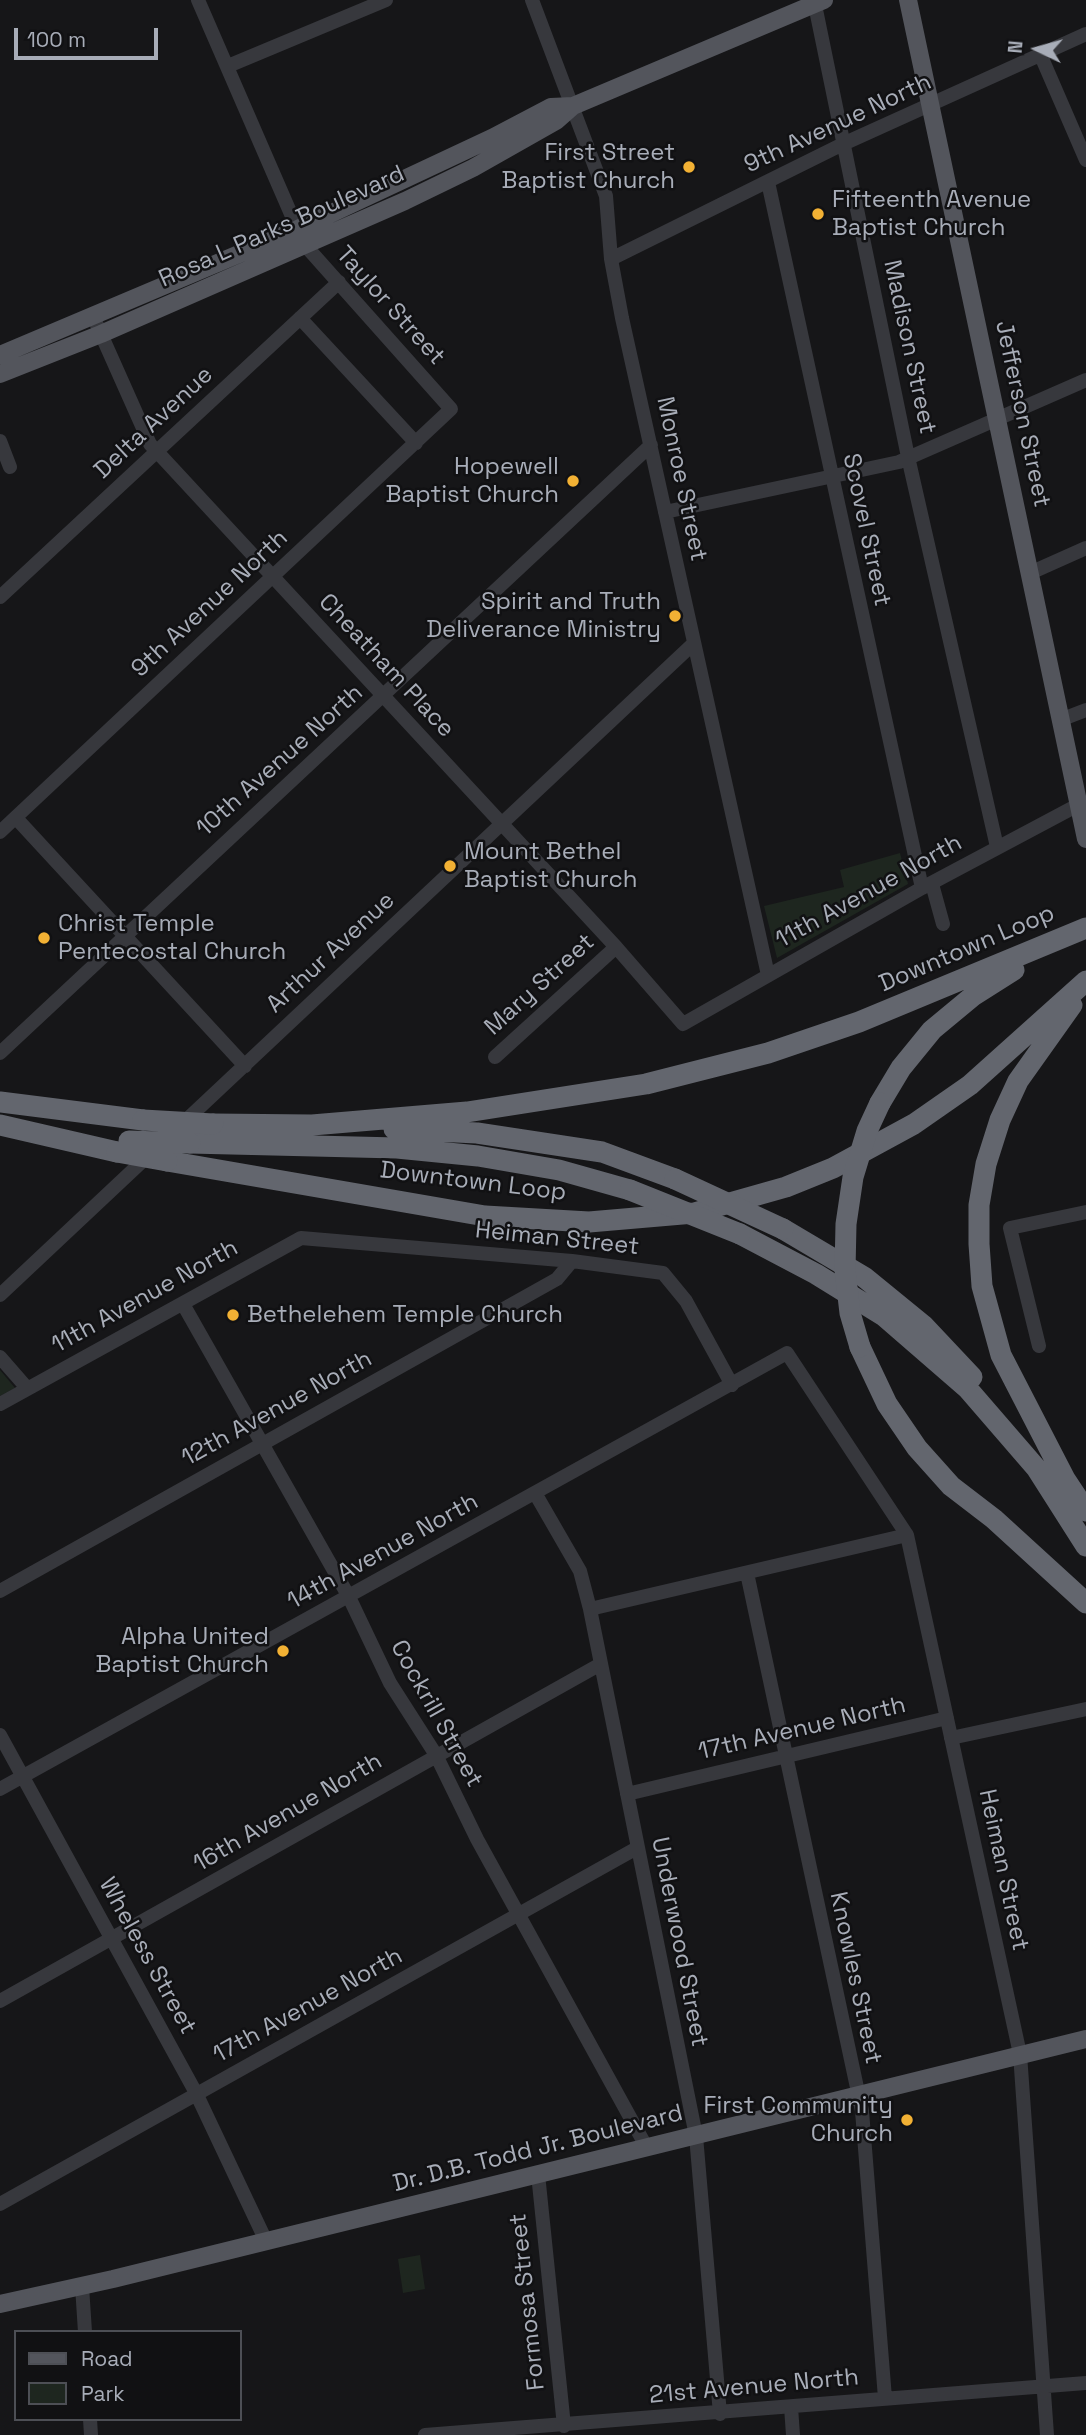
<!DOCTYPE html>
<style>
body{margin:0}
#map{position:relative;width:1086px;height:2435px;overflow:hidden;background:#161618;font-family:"Space Grotesk",sans-serif}
canvas{display:block}
.legend{position:absolute;left:14px;top:2330px;width:228px;height:91px;box-sizing:border-box;background:#111113;border:2px solid #4d4f55;margin:0;padding:9px 12px;list-style:none;font-size:21px;color:#a8adb8}
.legend li{display:flex;align-items:center;gap:14px;height:35px}
.legend b{width:35px;border:2px solid #4d4f55}
.north{position:absolute;left:1002px;top:14px;width:70px;height:70px;-webkit-text-stroke:5px #111113;paint-order:stroke;rotate:275deg;font-size:19px;font-weight:700;line-height:28px;text-align:center;color:#a8adb8}
.north::after{content:'';display:block;margin:auto;width:24px;height:32px;background:#a8adb8;clip-path:polygon(50% 0,100% 100%,50% 72%,0 100%)}
.scale{position:absolute;left:14px;top:28px;width:144px;height:32px;box-sizing:border-box;border:4px solid #a8adb8;border-top:0;padding-left:9px;font-size:21px;line-height:24px;white-space:nowrap;color:#a8adb8;-webkit-text-stroke:5px #111113;paint-order:stroke}
</style>
<div id="map">
<canvas width="1086" height="2435"></canvas>
<ul class="legend">
<li><b style="height:9px;background:#53555c"></b>Road</li>
<li><b style="height:19px;background:#1e261f"></b>Park</li>
</ul>
<div class="north">N</div>
<div class="scale">100 m</div>
</div>
<script>
const ctx = document.querySelector('canvas').getContext('2d');
ctx.lineJoin = 'round';
function fill(path, color) {
  ctx.fillStyle = color;
  ctx.fill(path, 'evenodd');
}
function shape(rows) {
  const path = new Path2D();
  for (const r of rows) {
    path.moveTo(r[0], r[1]);
    for (let i = 2; i < r.length; i += 2) path.lineTo(r[i], r[i + 1]);
  }
  return path;
}
function strokePath(path, color, width, dash) {
  ctx.strokeStyle = color;
  ctx.lineWidth = width;
  ctx.lineCap = dash ? 'butt' : 'round';
  ctx.setLineDash(dash || []);
  ctx.stroke(path);
}
function label(font, color, halo, rows, align = 'center') {
  ctx.font = font + ' "Space Grotesk",sans-serif';
  ctx.lineWidth = 5;
  ctx.setLineDash([]);
  ctx.textBaseline = 'middle';
  ctx.strokeStyle = halo;
  ctx.fillStyle = color;
  for (const [text, x, y, turn = 0] of rows) {
    ctx.save();
    ctx.translate(x, y);
    ctx.rotate((+turn || 0) * Math.PI / 180);
    ctx.textAlign = isNaN(turn) ? turn : align;
    if (halo) ctx.strokeText(text, 0, 0);
    ctx.fillText(text, 0, 0);
    ctx.restore();
  }
}
fill(shape([
 [900,853,908,884,777,958,764,906,844,887,840,870],
 [0,1370,15,1388,0,1396],
 [420,2255,425,2289,403,2293,398,2259]
]), '#1e261f');
strokePath(shape([
 [532,0,606,196,611,259,622,318,768,975],
 [814,0,908,457,997,847],
 [1041,56,1086,160],
 [228,66,386,0],
 [768,182,922,888],
 [611,259,843,144,1086,34],
 [93,316,150,444,616,947,683,1024,922,888,1078,805],
 [300,318,416,443],
 [0,441,10,467],
 [665,512,899,462,1086,380],
 [1030,573,1086,548],
 [0,597,339,282],
 [1060,720,1086,710],
 [16,818,245,1066],
 [0,832,451,409,304,244,198,0],
 [932,884,943,924],
 [0,1053,651,445],
 [495,1057,616,947],
 [182,1124,693,644],
 [0,1295,149,1155],
 [183,1304,349,1597,390,1683,436,1755,477,1839,647,2148],
 [1039,1346,1010,1228,1086,1212],
 [0,1357,27,1388],
 [0,1404,301,1238,572,1261,663,1273,686,1301,732,1385],
 [535,1493,580,1571,590,1609,696,2136,720,2414],
 [747,1573,862,2111,885,2398],
 [0,1591,557,1279,572,1261],
 [590,1609,907,1535],
 [0,1735,196,2093,266,2241],
 [951,1738,1086,1709],
 [0,1789,787,1353,907,1535,1020,2054,1047,2435],
 [627,1794,947,1718],
 [0,2001,599,1665],
 [538,2174,564,2426],
 [0,2204,637,1848],
 [82,2286,85,2332],
 [791,2407,793,2435],
 [90,2419,91,2435],
 [425,2435,1086,2383]
]), '#37383d', 14);
strokePath(shape([
 [908,0,1086,839],
 [0,355,298,229,492,138,551,107,573,106],
 [0,374,101,334,405,201,473,168,556,121,573,106,824,0],
 [0,2304,113,2279,1086,2039]
]), '#53555c', 18);
strokePath(shape([
 [1072,1005,1018,1081,1000,1120,986,1164,979,1205,979,1244,982,1286,1001,1355,1065,1479,1086,1511],
 [0,1102,143,1120],
 [880,1103,901,1068,932,1030,973,996,1014,970],
 [213,1124,312,1125,467,1112,646,1084,768,1053,859,1022,1086,928],
 [0,1125,117,1152],
 [394,1129,477,1133,602,1152,675,1179],
 [190,1143,397,1148,478,1156,559,1170,630,1190],
 [167,1161,485,1216,589,1222,694,1213,786,1187,833,1168,914,1124,970,1085,1086,981],
 [783,1229,864,1277,924,1326,972,1377],
 [740,1234,816,1274,884,1316,967,1388,1037,1469,1086,1546],
 [860,1347,887,1404,917,1448,951,1486,994,1519,1086,1603]
]), '#63666e', 21);
strokePath(shape([
 [143,1120,213,1124],
 [129,1141,190,1143],
 [117,1152,167,1161],
 [675,1179,783,1229],
 [630,1190,740,1234],
 [860,1347,850,1313,845,1270,846,1224,853,1177,867,1131,880,1103]
]), '#63666e', 21);
for (const [x, y, r, color] of [
 [689,167,7,"#f2b134"],
 [818,214,7,"#f2b134"],
 [573,481,7,"#f2b134"],
 [675,616,7,"#f2b134"],
 [450,866,7,"#f2b134"],
 [44,938,7,"#f2b134"],
 [233,1315,7,"#f2b134"],
 [283,1651,7,"#f2b134"],
 [907,2120,7,"#f2b134"]
]) {
  const dot = new Path2D();
  dot.arc(x, y, r, 0, 2 * Math.PI);
  ctx.fillStyle = color;
  ctx.fill(dot);
  strokePath(dot, '#111113', 2.5);
}
label('24px', '#a8adb8', '#111113', [
 ["9th Avenue North",838,124,-25],
 ["Rosa L Parks Boulevard",282,227,-24],
 ["Taylor Street",390,306,48],
 ["Madison Street",909,347,78],
 ["Jefferson Street",1022,414,78],
 ["Delta Avenue",154,423,-43],
 ["Monroe Street",681,479,78],
 ["Scovel Street",866,530,78],
 ["9th Avenue North",210,604,-43],
 ["Cheatham Place",386,666,47],
 ["10th Avenue North",280,761,-42],
 ["11th Avenue North",869,892,-29],
 ["Downtown Loop",967,949,-23],
 ["Arthur Avenue",331,953,-43],
 ["Mary Street",540,985,-42],
 ["Downtown Loop",473,1182,7],
 ["Heiman Street",557,1239,6],
 ["11th Avenue North",145,1297,-29],
 ["12th Avenue North",277,1409,-29],
 ["14th Avenue North",383,1552,-29],
 ["Cockrill Street",436,1714,61],
 ["17th Avenue North",802,1729,-13],
 ["16th Avenue North",288,1813,-30],
 ["Heiman Street",1003,1870,78],
 ["Underwood Street",679,1942,79],
 ["Wheless Street",147,1956,61],
 ["Knowles Street",855,1978,78],
 ["17th Avenue North",308,2006,-29],
 ["Dr. D.B. Todd Jr. Boulevard",538,2149,-14],
 ["Formosa Street",528,2302,-96],
 ["21st Avenue North",754,2387,-5]
]);
label('24px', '#a8adb8', '#111113', [
 ["First Street",675,153],
 ["Baptist Church",675,181],
 ["Fifteenth Avenue",832,200,"left"],
 ["Baptist Church",832,228,"left"],
 ["Hopewell",559,467],
 ["Baptist Church",559,495],
 ["Spirit and Truth",661,602],
 ["Deliverance Ministry",661,630],
 ["Mount Bethel",464,852,"left"],
 ["Baptist Church",464,880,"left"],
 ["Christ Temple",58,924,"left"],
 ["Pentecostal Church",58,952,"left"],
 ["Bethelehem Temple Church",247,1315,"left"],
 ["Alpha United",269,1637],
 ["Baptist Church",269,1665],
 ["First Community",893,2106],
 ["Church",893,2134]
], 'right');
</script>
